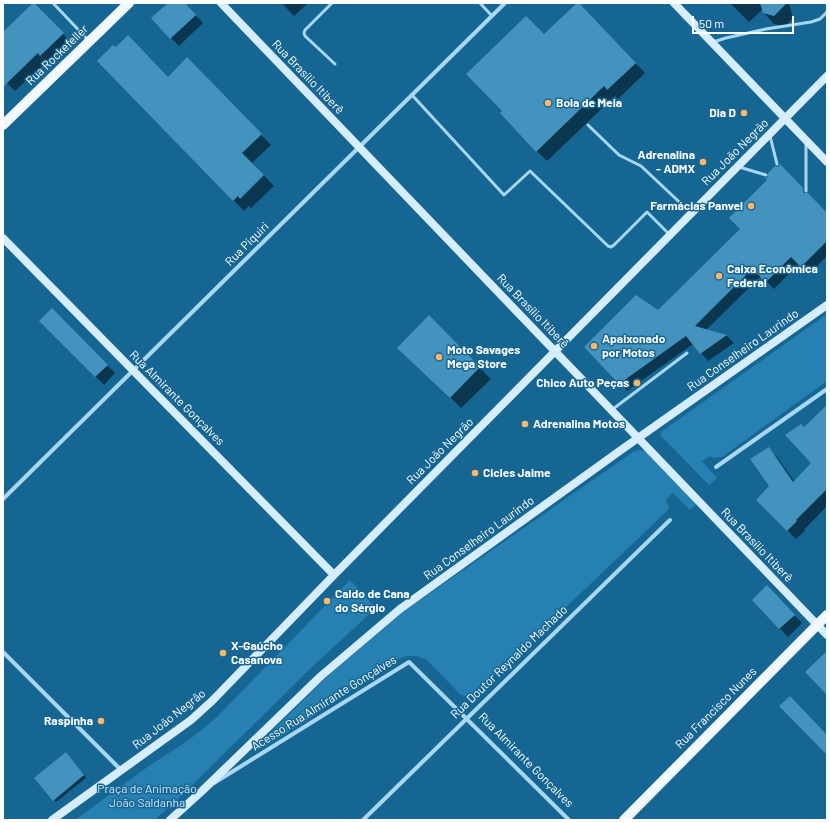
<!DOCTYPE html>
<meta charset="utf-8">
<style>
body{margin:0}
#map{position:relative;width:830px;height:823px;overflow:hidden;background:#166694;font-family:Barlow,sans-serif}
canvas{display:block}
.frame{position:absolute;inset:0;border:4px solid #fff;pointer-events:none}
.scale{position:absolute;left:692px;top:16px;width:102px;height:18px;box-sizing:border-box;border:2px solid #fff;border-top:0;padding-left:5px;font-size:12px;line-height:14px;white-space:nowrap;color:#fff;-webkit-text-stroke:3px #166694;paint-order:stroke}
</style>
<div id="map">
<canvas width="830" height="823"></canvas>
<div class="frame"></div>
<div class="scale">50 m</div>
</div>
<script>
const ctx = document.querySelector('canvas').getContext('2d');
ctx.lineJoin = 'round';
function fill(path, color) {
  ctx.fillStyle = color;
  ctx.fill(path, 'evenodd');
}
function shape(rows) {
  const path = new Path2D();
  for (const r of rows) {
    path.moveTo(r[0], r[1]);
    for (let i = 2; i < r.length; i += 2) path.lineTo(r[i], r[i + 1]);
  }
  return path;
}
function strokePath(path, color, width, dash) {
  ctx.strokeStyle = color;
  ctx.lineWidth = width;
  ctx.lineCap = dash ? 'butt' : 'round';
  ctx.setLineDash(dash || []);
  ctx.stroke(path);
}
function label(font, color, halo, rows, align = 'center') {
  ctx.font = font + ' Barlow,sans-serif';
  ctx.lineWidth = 3;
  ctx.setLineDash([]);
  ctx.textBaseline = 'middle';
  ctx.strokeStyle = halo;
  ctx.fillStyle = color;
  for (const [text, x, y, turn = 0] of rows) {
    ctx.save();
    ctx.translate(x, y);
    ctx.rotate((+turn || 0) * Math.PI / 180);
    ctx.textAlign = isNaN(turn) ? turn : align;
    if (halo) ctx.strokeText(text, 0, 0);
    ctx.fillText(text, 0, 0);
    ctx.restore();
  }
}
fill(shape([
 [827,314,827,381,722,457,713,458,710,456,702,461,717,478,709,485,661,436,661,432],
 [639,450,646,451,697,504,690,510,673,493,666,499,669,508,667,511,475,694,465,696,460,694,427,660,416,656,406,656,396,660,300,725,260,749,257,749,257,746,330,674,403,612,633,452],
 [350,580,376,608,312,667,171,806,154,820,75,820,146,768,190,739,216,718]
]), '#2680b1');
fill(shape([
 [169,3,184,3,203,23,179,46,171,38],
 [282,3,308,3,294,16],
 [730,3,789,3,793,18,785,26,774,24,764,13,763,9,749,22],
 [34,4,71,42,49,63,47,61,15,91,3,79,3,34],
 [588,13,645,73,618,99,615,96,547,161,537,151],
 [98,61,168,78,197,69,271,145,252,163,274,186,251,208,249,206,244,211],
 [780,166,827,214,827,256,809,274,799,264,774,289,761,276,706,330,727,336,734,343,708,361,693,344,627,391,585,347,658,311,742,229,769,180],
 [52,310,115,373,104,385,41,321],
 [429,317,491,379,461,408,410,358],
 [827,408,827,506,804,530,805,531,796,539,757,500,771,486,768,448,777,457,794,481,813,463,805,428],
 [775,595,802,623,788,637,753,600],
 [68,756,86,778,56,802,54,800]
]), '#0007');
fill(shape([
 [33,3,34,3,64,33,40,56,38,53,3,87,3,32],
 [168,3,185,3,196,15,170,39,151,18],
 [577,3,579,3,636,63,607,90,604,86,536,152,500,113,502,111,466,74,526,16,544,34],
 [760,3,787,3,774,16,763,13],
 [128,35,168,77,187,57,262,134,242,153,264,175,240,199,238,196,233,201,97,61,113,45,116,47],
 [780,164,803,188,804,193,808,193,827,213,827,241,801,267,791,257,766,282,752,269,695,326,727,335,700,354,686,336,619,384,584,347,636,295,658,310,740,229,729,218,767,180,765,178,768,177,768,173,775,166,778,167],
 [52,308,108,365,95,377,39,321],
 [429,315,480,367,450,398,397,348],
 [827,405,827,489,796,520,797,521,787,531,756,500,769,486,750,459,769,447,793,482,811,463,785,435,801,424,804,427],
 [767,585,795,615,779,629,752,600],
 [827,651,827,695,805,672],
 [790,696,827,735,827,755,779,706],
 [66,752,84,775,53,801,34,778]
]), '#4492be');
strokePath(shape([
 [53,3,89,41],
 [332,3,305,30,304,33,305,36,335,64],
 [480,3,492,16],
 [713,42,726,38,766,29,811,22,820,19,827,12],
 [412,95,504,195,530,171,608,246,611,247,614,245,647,212,669,234],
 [588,125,619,155,641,166,691,213],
 [770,136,777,164],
 [739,167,766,175],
 [806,191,806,143],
 [613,409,687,353]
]), '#a7d7f1', 3);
strokePath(shape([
 [716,467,827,389],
 [3,499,505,3],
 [3,652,121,770],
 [214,783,409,662,569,820],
 [363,820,670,520]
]), '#a7d7f1', 4);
strokePath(shape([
 [221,3,827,635],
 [674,3,827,162],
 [3,238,334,575],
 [52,820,191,720,212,701,334,575,827,76],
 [170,820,202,791,321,676,400,609,621,450,827,305]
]), '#d5edfc', 8);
strokePath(shape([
 [3,125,129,3],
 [624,820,827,615]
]), '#f1f9ff', 10);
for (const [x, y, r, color] of [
 [548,103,4,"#ffb667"],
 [744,113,4,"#ffb667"],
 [703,162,4,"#ffb667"],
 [751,206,4,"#ffb667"],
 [719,276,4,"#ffb667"],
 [594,346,4,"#ffb667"],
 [439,357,4,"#ffb667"],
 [637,383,4,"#ffb667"],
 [525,424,4,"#ffb667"],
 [475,473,4,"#ffb667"],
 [327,601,4,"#ffb667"],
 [223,653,4,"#ffb667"],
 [101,721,4,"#ffb667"]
]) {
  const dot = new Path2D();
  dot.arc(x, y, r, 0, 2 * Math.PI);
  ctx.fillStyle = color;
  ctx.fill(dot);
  strokePath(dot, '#166694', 1.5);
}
label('12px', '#fff', '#166694', [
 ["Rua Rockefeller",57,55,-44],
 ["Rua Brasílio Itiberê",308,77,46],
 ["Rua João Negrão",735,152,-45],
 ["Rua Piquiri",247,244,-45],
 ["Rua Brasílio Itiberê",533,311,46],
 ["Rua Conselheiro Laurindo",743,350,-35],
 ["Rua Almirante Gonçalves",177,398,45],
 ["Rua João Negrão",440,451,-45],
 ["Rua Conselheiro Laurindo",479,538,-36],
 ["Rua Brasílio Itiberê",757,545,46],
 ["Rua Doutor Reynaldo Machado",509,662,-44],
 ["Acesso Rua Almirante Gonçalves",324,703,-32],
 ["Rua Francisco Nunes",716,708,-45],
 ["Rua João Negrão",169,719,-38],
 ["Rua Almirante Gonçalves",526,760,45]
]);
label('bold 12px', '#fff', '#166694', [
 ["Bola de Meia",556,103],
 ["Dia D",736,113,"right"],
 ["Adrenalina",695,155,"right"],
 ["- ADMX",695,169,"right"],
 ["Farmácias Panvel",743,206,"right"],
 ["Caixa Econômica",727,269],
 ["Federal",727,283],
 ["Apaixonado",602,339],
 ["por Motos",602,353],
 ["Moto Savages",447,350],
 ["Mega Store",447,364],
 ["Chico Auto Peças",629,383,"right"],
 ["Adrenalina Motos",533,424],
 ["Cicles Jaime",483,473],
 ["Caldo de Cana",335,594],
 ["do Sérgio",335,608],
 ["X-Gaúcho",231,646],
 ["Casanova",231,660],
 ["Raspinha",93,721,"right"]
], 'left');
label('12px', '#ceecfc', '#166694', [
 ["Praça de Animação",147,789],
 ["João Saldanha",147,803]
]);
</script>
